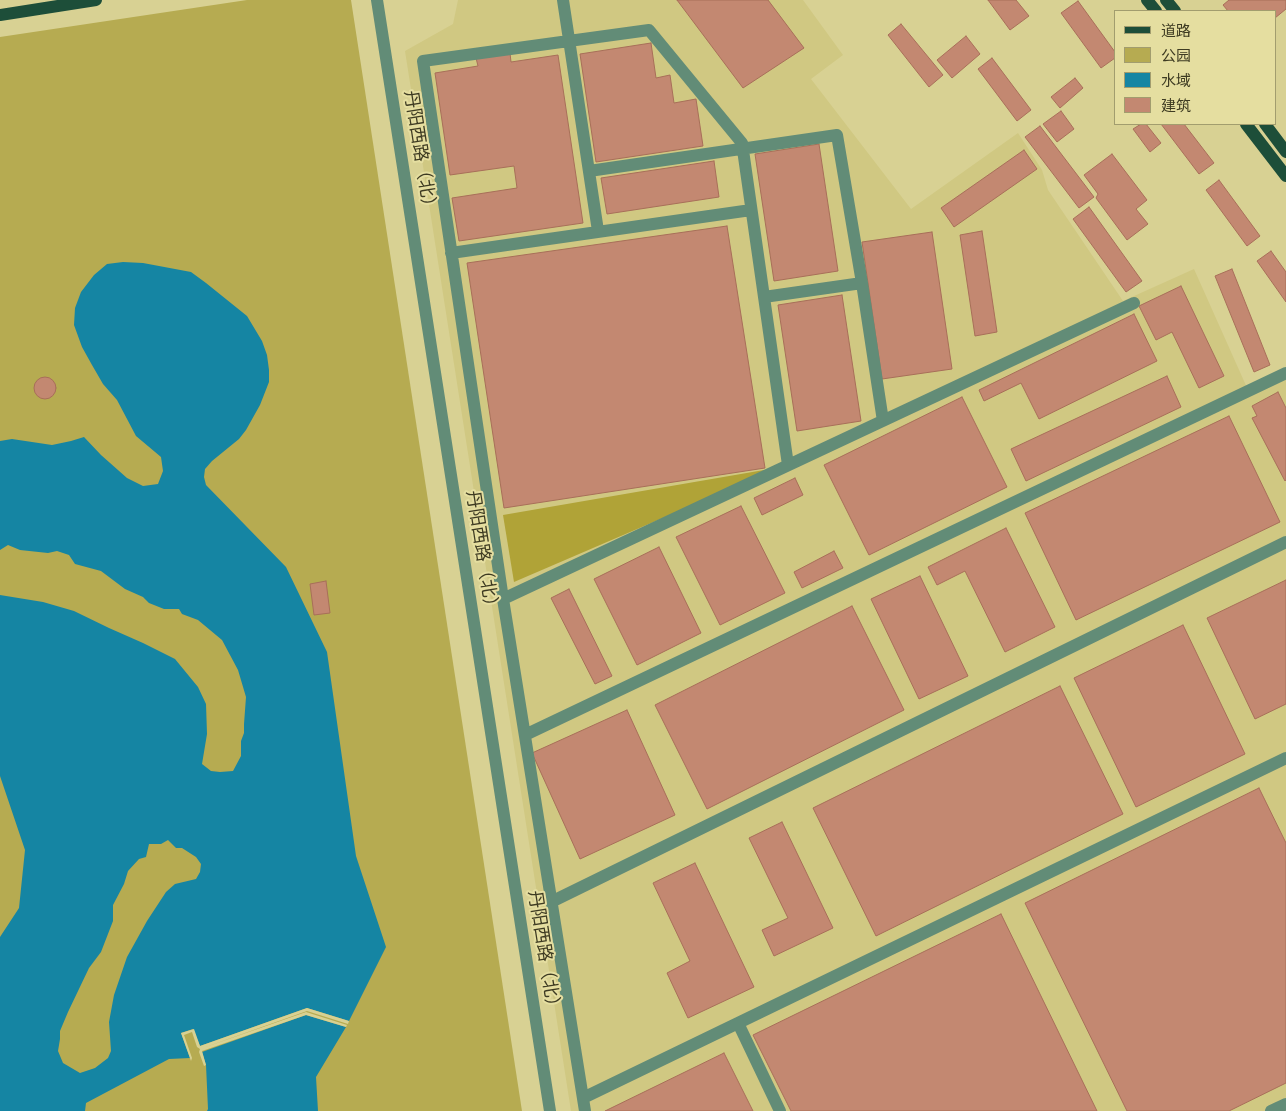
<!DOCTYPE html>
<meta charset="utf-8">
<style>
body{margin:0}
#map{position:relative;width:1286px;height:1111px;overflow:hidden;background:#d8d193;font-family:"Nunito Sans","Noto Sans SC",sans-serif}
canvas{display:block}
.legend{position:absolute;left:1114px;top:10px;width:162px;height:115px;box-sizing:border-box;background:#e5dea0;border:1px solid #a29d6e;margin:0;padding:6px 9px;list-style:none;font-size:15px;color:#3e3b22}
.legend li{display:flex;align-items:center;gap:10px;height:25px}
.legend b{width:25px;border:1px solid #a29d6e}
</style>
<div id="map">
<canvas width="1286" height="1111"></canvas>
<ul class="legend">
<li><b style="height:6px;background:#1d4e39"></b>道路</li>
<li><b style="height:14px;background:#b6ab51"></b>公园</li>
<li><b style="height:14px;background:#1585a3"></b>水域</li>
<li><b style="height:14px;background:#c38871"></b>建筑</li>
</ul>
</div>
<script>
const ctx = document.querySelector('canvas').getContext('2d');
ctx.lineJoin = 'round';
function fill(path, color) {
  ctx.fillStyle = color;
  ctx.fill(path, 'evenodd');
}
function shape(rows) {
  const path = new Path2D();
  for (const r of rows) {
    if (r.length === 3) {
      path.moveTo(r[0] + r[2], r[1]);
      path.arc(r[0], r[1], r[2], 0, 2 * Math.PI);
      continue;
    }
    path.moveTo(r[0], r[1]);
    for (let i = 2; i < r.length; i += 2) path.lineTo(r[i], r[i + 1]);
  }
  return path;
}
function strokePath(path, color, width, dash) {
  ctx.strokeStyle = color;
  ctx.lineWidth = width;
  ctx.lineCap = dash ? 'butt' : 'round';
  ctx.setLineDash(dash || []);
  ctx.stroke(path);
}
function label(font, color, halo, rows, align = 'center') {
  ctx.font = font + ' "Nunito Sans","Noto Sans SC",sans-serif';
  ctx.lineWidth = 4;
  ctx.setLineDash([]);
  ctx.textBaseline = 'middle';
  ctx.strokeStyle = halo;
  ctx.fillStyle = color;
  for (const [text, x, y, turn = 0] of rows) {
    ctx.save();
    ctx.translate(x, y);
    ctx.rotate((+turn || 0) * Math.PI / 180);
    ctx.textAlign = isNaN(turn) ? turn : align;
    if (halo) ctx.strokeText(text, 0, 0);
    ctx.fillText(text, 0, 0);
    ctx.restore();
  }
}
fill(shape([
 [458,0,803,0,843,55,811,79,911,209,1018,133,1042,170,1048,190,1123,301,1194,269,1248,390,1286,373,1286,1111,571,1111,405,51,453,24]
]), '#d0c882');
fill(shape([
 [247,0,351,0,522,1111,0,1111,0,37]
]), '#b6ab51');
fill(shape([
 [764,470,765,474,514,582,503,515]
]), '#b0a337');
fill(shape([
 [123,262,143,263,191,272,206,283,247,316,262,341,267,355,269,370,269,382,260,405,246,430,239,439,212,461,205,469,204,477,206,485,286,567,327,652,356,856,386,947,349,1021,307,1008,200,1046,193,1029,181,1033,190,1058,169,1059,86,1103,85,1111,0,1111,0,937,19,908,25,850,0,776,0,595,43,602,74,611,109,628,143,643,175,659,198,687,206,704,207,734,202,764,211,771,220,772,233,771,241,756,241,741,244,733,244,724,246,697,238,670,222,640,198,620,182,614,179,609,164,609,149,603,143,597,125,589,101,571,75,564,69,555,57,551,48,553,20,550,8,545,0,550,0,441,12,439,52,445,71,441,84,437,101,455,127,478,143,486,158,484,163,471,161,457,136,436,117,400,103,384,92,365,82,347,74,325,75,308,81,292,94,275,107,264],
 [168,840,176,848,182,848,196,857,201,864,200,872,196,879,175,884,166,892,147,921,127,957,114,995,109,1022,111,1051,108,1058,95,1068,80,1073,63,1063,58,1051,60,1039,60,1031,68,1012,89,968,101,952,113,921,113,905,124,884,128,871,139,859,146,857,149,844,161,844],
 [306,1015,346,1027,316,1077,318,1111,207,1111,208,1109,206,1065,202,1052]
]), '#1585a3');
fill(shape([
 [307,1008,349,1021,348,1024,307,1011,200,1049,197,1047,192,1032,184,1035,192,1058,191,1061,181,1033,194,1029,200,1046],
 [306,1012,347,1025,346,1027,306,1015,202,1051,206,1065,204,1066,199,1052,200,1049]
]), '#d8d193');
const building = shape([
 [677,0,768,0,804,48,743,88,677,0],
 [988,0,1016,0,1029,16,1010,30,988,0],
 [1229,0,1286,0,1286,9,1275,18,1275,11,1228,11,1223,5,1229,0],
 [1078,1,1115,52,1115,58,1101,68,1061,13,1078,1],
 [901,24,943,75,929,87,888,35,901,24],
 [966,36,980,54,952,78,937,60,966,36],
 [651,43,656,78,670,75,674,103,696,99,703,146,596,162,580,54,651,43],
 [510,53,511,62,558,55,583,223,459,241,452,198,517,188,514,166,450,175,435,73,478,66,476,58,510,53],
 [992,58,1031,110,1017,121,978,69,992,58],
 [1075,78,1083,88,1060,108,1051,97,1075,78],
 [1061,111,1074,129,1057,142,1043,124,1061,111],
 [1141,124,1146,124,1161,143,1150,152,1133,129,1141,124],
 [1161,124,1184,124,1214,163,1199,174,1161,124],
 [1040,126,1094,197,1079,208,1025,137,1040,126],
 [819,144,838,271,774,281,755,154,819,144],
 [1024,150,1037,169,954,227,941,208,1024,150],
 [1112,154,1147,200,1136,209,1148,224,1127,240,1096,198,1098,194,1084,175,1112,154],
 [714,161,719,197,607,214,601,178,714,161],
 [1219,180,1260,236,1247,246,1206,190,1219,180],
 [1089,207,1142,281,1126,292,1073,219,1089,207],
 [727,226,765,468,504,508,467,263,727,226],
 [982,231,997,332,975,336,960,235,982,231],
 [932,232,952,369,882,379,862,242,932,232],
 [1271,251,1286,272,1286,302,1257,261,1271,251],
 [1232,269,1270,365,1254,372,1215,276,1232,269],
 [1181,286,1224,376,1199,388,1172,332,1156,340,1139,306,1181,286],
 [842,295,861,421,797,431,778,305,842,295],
 [1134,314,1157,361,1039,419,1021,383,984,401,979,390,1134,314],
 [1167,376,1181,407,1026,481,1011,449,1167,376],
 [45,388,11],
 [1278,392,1286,408,1286,480,1285,481,1252,418,1257,416,1252,406,1278,392],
 [962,397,1007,487,869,555,824,465,962,397],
 [1229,416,1280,522,1076,620,1025,513,1229,416],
 [795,478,803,495,762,515,754,498,795,478],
 [741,506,785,593,720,625,676,537,741,506],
 [1006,528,1055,627,1005,652,965,571,937,585,928,567,1006,528],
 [659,547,701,633,637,665,594,579,659,547],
 [834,551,843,568,802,588,794,572,834,551],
 [920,576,968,676,919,699,871,599,920,576],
 [1286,580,1286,704,1255,719,1207,618,1286,580],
 [326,581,330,613,314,615,310,584,326,581],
 [569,589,612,676,595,684,551,598,569,589],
 [852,606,904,710,707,809,655,705,852,606],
 [1183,625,1245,754,1136,807,1074,678,1183,625],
 [1060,686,1123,814,876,936,813,808,1060,686],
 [627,710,675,815,580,859,532,753,627,710],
 [1259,788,1286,843,1286,1083,1229,1111,1127,1111,1025,903,1259,788],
 [782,822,833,928,774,956,762,930,788,918,749,838,782,822],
 [695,863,754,987,688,1018,667,973,690,961,653,883,695,863],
 [1001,914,1097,1111,791,1111,753,1035,1001,914],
 [724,1053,753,1111,605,1111,724,1053]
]);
fill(building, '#c38871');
strokePath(building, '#a86f59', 1);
strokePath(shape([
 [377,0,550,1111],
 [563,0,598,231],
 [589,171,837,135,862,283],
 [451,253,751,210],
 [764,297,862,283,883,421],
 [503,599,1134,303],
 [525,735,1286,373],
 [551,902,1286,542],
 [738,1023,780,1111],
 [583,1098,1286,758],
 [585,1111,503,599,423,61,649,30,742,143,788,465],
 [1271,1111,1286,1104]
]), '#628c77', 12);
strokePath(shape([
 [1147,0,1156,11],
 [1166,0,1175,11],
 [0,15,96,0],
 [1246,124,1286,176],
 [1265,124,1286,152]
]), '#1d4e39', 12);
label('18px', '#3e3b22', '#e5dea0', [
 ["丹阳西路（北）",419,153,81],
 ["丹阳西路（北）",481,553,81],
 ["丹阳西路（北）",543,953,81]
]);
</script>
